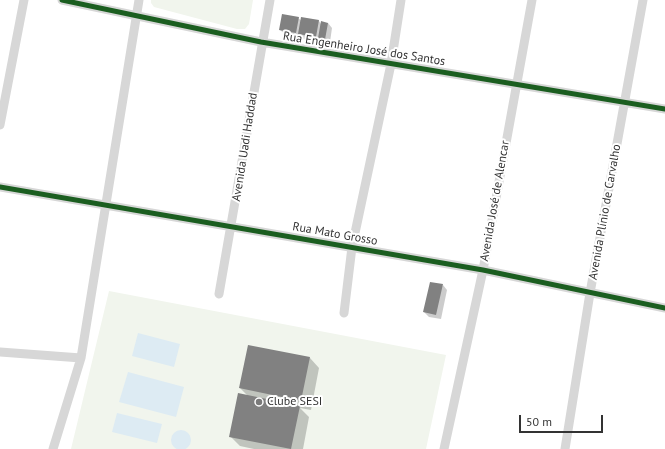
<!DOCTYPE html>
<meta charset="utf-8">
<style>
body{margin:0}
#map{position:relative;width:665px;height:449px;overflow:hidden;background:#fff;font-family:"PT Sans",sans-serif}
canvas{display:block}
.scale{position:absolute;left:519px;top:415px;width:84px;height:18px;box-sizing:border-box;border:2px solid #333;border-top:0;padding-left:5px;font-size:12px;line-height:14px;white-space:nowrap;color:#333;-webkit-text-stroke:3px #fff;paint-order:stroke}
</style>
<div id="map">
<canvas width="665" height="449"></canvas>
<div class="scale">50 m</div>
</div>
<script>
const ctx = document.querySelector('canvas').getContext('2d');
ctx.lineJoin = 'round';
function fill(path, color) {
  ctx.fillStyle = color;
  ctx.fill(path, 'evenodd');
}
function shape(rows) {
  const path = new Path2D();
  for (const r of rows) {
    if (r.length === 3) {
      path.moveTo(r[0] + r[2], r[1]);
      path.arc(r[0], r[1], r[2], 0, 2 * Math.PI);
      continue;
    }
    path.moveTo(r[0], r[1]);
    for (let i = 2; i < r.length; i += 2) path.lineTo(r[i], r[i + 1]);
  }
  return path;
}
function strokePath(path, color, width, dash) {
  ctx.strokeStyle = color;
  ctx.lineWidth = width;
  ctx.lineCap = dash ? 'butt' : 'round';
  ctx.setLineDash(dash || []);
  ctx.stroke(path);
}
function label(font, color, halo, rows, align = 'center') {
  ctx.font = font + ' "PT Sans",sans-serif';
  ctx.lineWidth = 4;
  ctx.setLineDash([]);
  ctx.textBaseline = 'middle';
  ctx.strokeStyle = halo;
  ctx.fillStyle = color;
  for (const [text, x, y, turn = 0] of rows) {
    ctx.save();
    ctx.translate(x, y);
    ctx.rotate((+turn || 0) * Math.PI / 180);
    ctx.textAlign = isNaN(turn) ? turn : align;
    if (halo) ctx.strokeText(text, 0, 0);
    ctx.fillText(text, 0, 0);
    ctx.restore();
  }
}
fill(shape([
 [151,0,253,0,249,24,245,29,237,29,154,7,151,3],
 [109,291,446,355,426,449,71,449]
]), '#f1f5ed');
fill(shape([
 [138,333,180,344,174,367,132,356],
 [128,372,184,387,176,417,119,402],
 [117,413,162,424,157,443,112,432],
 [181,440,10]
]), '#ddebf3');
fill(shape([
 [298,18,302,21,319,21,321,24,328,23,332,28,329,49,323,48,318,43,318,41,304,39,301,36,301,37,285,34,280,30],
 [443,285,447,290,441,319,429,317,424,312],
 [310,358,319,368,311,410,300,408,309,417,303,449,254,449,240,446,230,436,249,397,240,388]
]), '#0003');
fill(shape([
 [282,14,299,17,296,33,279,30],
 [301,17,319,20,316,37,298,34],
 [321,21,328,23,324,45,317,44],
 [430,282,443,284,436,315,423,312],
 [248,345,310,357,301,401,239,388],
 [238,393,300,406,291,449,229,437]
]), '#818181');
strokePath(shape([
 [62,0,261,42,665,109],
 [0,125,24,0],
 [0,187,483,270,665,308],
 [219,294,270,0],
 [344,313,352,247,391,64,401,0],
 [0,352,81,358],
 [53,449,81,358,139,0],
 [444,449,483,270,532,0],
 [565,449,590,293,643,0]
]), '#d7d7d7', 9);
strokePath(shape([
 [62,0,261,42,665,109],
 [0,187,483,270,665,308]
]), '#1b5e20', 5);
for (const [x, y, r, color] of [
 [259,402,4,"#7a7a7a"]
]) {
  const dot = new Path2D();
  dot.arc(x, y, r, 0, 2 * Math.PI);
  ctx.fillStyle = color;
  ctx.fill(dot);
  strokePath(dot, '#fff', 1.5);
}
label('12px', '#333', '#fff', [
 ["Rua Engenheiro José dos Santos",364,49,9],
 ["Avenida Uadi Haddad",245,147,-81],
 ["Avenida José de Alencar",495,201,-80],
 ["Avenida Plínio de Carvalho",605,212,-80],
 ["Rua Mato Grosso",335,234,10]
]);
label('12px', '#333', '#fff', [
 ["Clube SESI",267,402]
], 'left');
</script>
